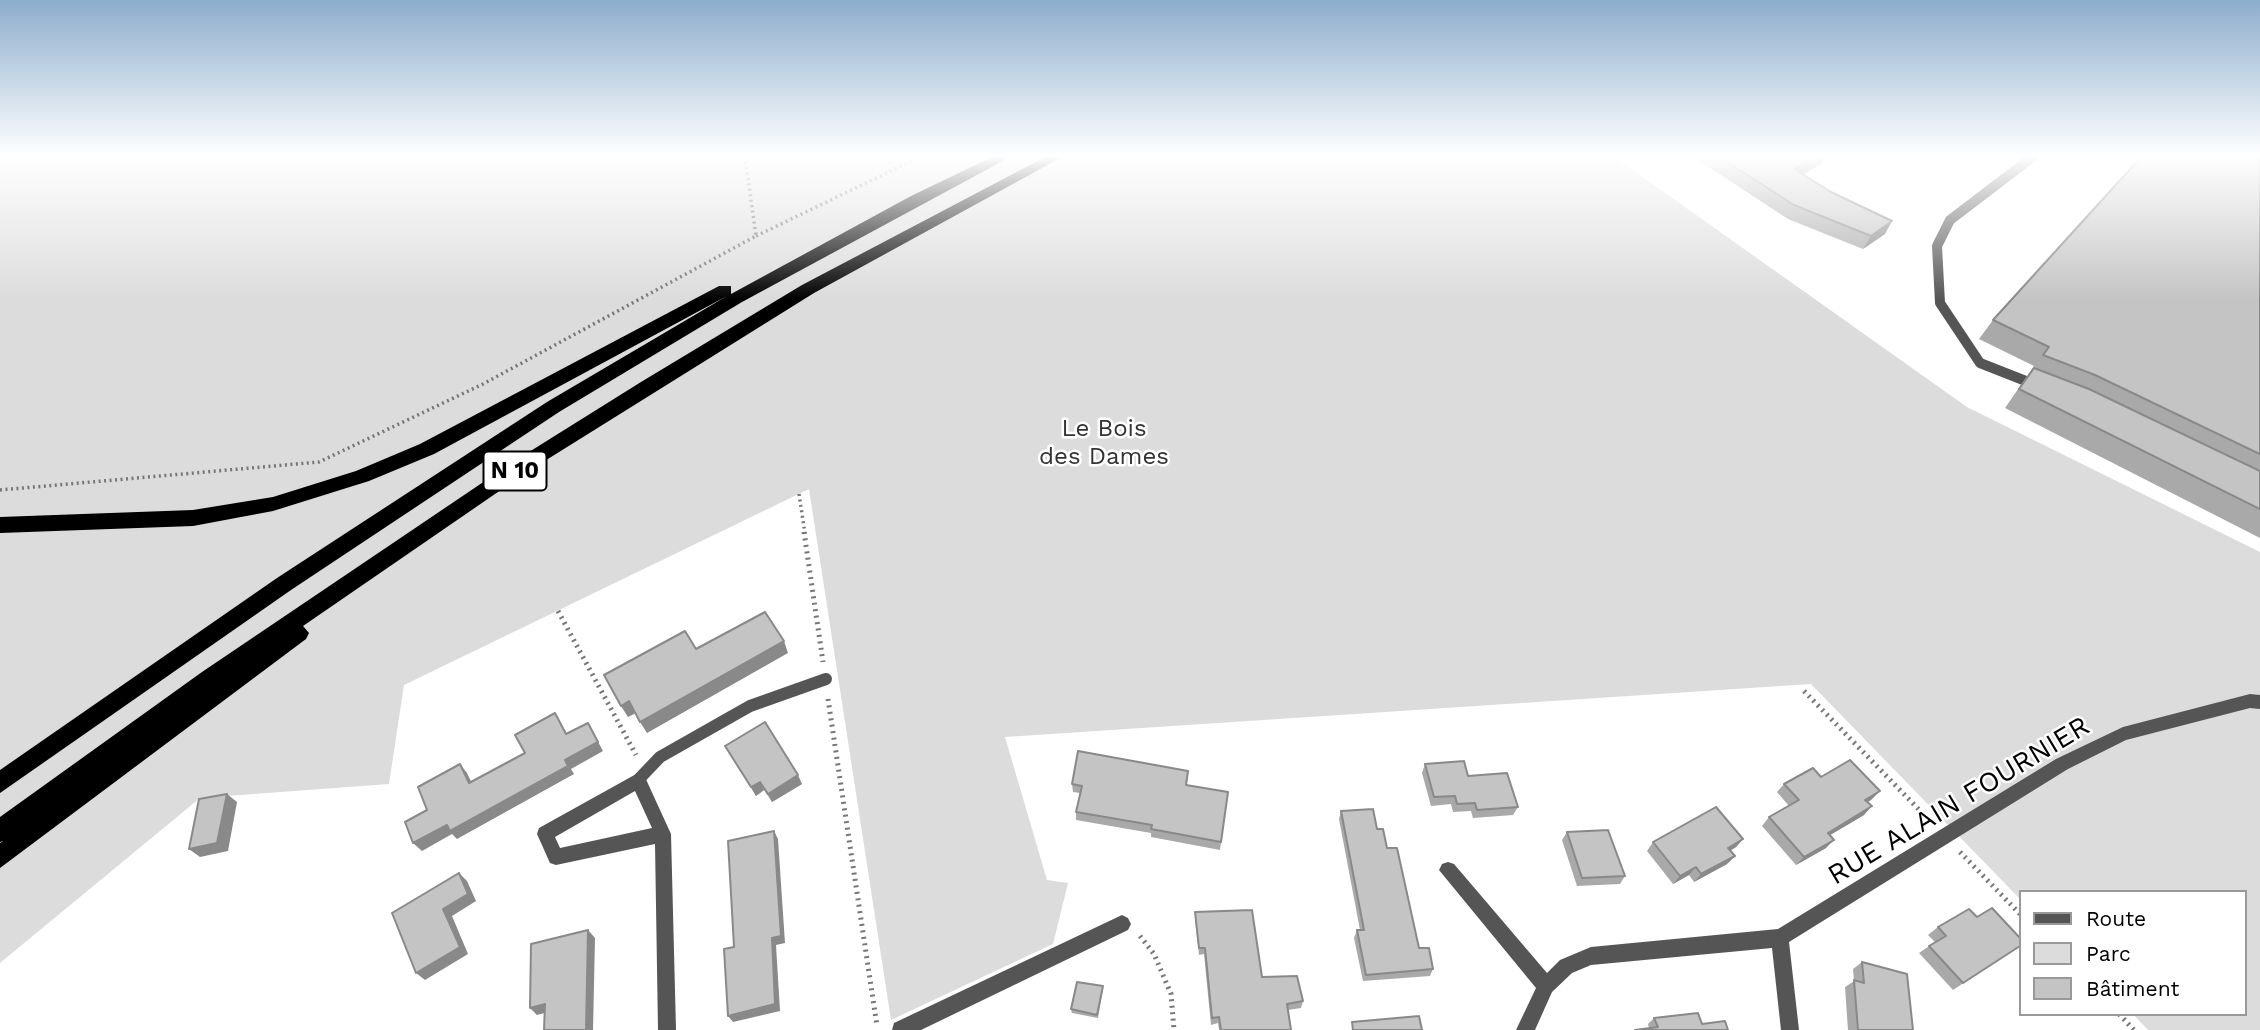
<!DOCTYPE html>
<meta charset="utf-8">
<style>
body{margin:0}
#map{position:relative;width:2260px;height:1030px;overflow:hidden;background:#fff;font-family:"Work Sans",sans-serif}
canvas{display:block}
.legend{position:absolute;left:2019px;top:890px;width:228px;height:126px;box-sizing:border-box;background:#fff;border:2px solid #999;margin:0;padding:9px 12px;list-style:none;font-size:21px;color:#000}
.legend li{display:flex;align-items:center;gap:14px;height:35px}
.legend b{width:35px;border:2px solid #999}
</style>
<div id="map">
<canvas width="2260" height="1030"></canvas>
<ul class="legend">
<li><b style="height:9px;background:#555"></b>Route</li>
<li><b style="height:19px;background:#dcdcdc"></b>Parc</li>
<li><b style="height:19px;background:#c4c4c4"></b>Bâtiment</li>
</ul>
</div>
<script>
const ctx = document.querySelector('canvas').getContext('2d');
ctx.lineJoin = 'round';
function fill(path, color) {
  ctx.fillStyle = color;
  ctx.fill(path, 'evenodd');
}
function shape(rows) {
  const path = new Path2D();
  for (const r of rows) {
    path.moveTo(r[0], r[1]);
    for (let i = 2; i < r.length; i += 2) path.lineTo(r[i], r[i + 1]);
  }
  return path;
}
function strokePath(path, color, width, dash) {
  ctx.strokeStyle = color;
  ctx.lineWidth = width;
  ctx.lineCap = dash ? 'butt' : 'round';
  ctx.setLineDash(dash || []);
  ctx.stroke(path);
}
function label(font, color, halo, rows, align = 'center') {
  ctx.font = font + ' "Work Sans",sans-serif';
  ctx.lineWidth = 5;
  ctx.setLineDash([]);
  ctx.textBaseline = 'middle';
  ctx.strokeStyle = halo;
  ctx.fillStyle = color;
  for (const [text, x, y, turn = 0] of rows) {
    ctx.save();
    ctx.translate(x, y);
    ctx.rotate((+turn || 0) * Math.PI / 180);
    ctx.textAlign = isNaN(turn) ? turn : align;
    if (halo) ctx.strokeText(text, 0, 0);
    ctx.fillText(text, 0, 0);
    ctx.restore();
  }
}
fill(shape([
 [0,156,1613,156,1967,407,2260,552,2260,1030,2148,1030,2133,1014,2244,1014,2244,892,2020,892,2020,899,1811,684,1005,737,1047,880,1068,883,1053,944,891,1020,809,489,404,685,389,784,200,798,0,963]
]), '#dcdcdc');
const trunk = shape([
 [994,156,1012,156,742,302,559,412,291,590,0,793,0,770,277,578,547,402,727,296,434,454,369,481,273,511,193,526,0,533,0,517,193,510,273,497,356,471,420,444,719,286,731,286,731,294,911,196,994,156],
 [1047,156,1064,156,814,293,527,472,303,626,309,633,306,639,0,868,0,843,3,841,0,842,0,817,202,672,513,462,641,382,802,285,1047,156]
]);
strokePath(trunk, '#dbdbdb', 3);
strokePath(shape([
 [756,236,922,156],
 [0,490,319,462,483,384,756,236,745,156],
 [799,494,805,534]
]), '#777', 3.5, [2, 3.5]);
strokePath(shape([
 [804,532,823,662],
 [558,611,636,755],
 [1804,691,1930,821],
 [828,699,877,1026],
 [1960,852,2020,914],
 [1140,936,1154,954,1171,994,1174,1030],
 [2119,1014,2134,1030]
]), '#777', 5, [2, 4.5]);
strokePath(shape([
 [2034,156,1950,220,1937,246,1940,303,1980,363,2036,385]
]), '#555', 10);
strokePath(shape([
 [638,780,660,757,750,706,826,679]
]), '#555', 12);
fill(shape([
 [2250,694,2260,695,2260,709,2250,708,2126,740,2068,769,1789,942,1799,1030,1781,1030,1772,948,1591,965,1572,973,1552,992,1535,1030,1516,1030,1536,988,1439,870,1442,864,1448,862,1454,864,1547,973,1560,960,1591,947,1778,929,2056,759,2123,727,2250,694],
 [638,773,644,775,671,834,676,1030,658,1030,655,844,556,865,550,863,537,834,539,828,638,773],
 [635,791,652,828,560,848,555,837,635,791],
 [1122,915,1128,918,1131,924,1128,930,921,1030,892,1030,894,1023,1122,915]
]), '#555');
fill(trunk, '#000');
fill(shape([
 [1692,156,1825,156,1821,164,1802,175,1885,234,1863,249,1788,219],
 [2260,156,2260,538,2005,408,2034,366,1979,339,1993,320],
 [725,746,802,784,772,802,764,790,756,796],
 [1425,764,1468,776,1518,807,1513,815,1473,818,1471,811,1453,812,1451,804,1431,806,1422,773],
 [1821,777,1871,800,1868,802,1864,815,1830,835,1826,848,1796,865,1762,826,1769,817,1789,806,1777,792,1784,784],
 [1072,784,1186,785,1228,792,1220,850,1151,837,1151,833,1076,820,1076,812,1080,793,1073,792],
 [1341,811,1377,829,1387,848,1419,948,1433,969,1430,976,1363,981,1354,938,1357,930,1360,930,1339,819],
 [1567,832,1625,876,1620,884,1577,886,1562,840],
 [1743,839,1736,847,1730,851,1735,856,1727,864,1694,882,1689,875,1673,884,1647,851,1653,842],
 [1195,912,1262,977,1303,1001,1301,1008,1288,1010,1291,1030,1219,1030,1218,1023,1211,1025,1204,954,1199,955,1195,919],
 [1977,917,2020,946,1953,990,1919,953,1935,942,1928,935,1938,927],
 [1862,962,1913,1030,1848,1030,1845,987,1854,981,1853,969],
 [1103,989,1098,1018,1072,1013,1071,1009],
 [1654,1018,1702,1024,1649,1028,1648,1024]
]), '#a9a9a9');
fill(shape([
 [1819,156,1825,156,1821,164,1788,183,1794,169],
 [1892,221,1885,234,1863,249,1871,236],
 [784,641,788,653,647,733,640,722],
 [629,701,636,713,628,717,621,706],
 [588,723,603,751,571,769,574,774,457,839,452,834,422,851,413,843,565,760],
 [460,764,467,773,476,792,469,783],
 [798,775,802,784,772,802,768,794],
 [760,782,764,790,756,796,751,787],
 [1880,791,1871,800,1857,808,1865,800],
 [227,794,237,802,228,851,200,857,189,849],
 [1872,806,1864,815,1820,841,1828,833],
 [774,831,778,839,785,943,776,945,780,1011,733,1022,728,1016,772,938],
 [1743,839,1736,847,1721,856,1728,848],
 [1834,840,1826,848,1796,865,1804,857],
 [1735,856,1727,864,1694,882,1701,874],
 [1696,867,1689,875,1673,884,1680,876],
 [459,873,467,881,476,901,452,916,468,954,425,980,416,973],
 [588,930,595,938,593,1030,586,1030],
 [545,1004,552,1011,537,1015,530,1008]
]), '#898989');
const building = shape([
 [1718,156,1819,156,1794,169,1831,192,1892,221,1871,236,1794,205,1718,156],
 [2142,156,2260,156,2260,454,2095,375,2043,355,2049,347,1993,320,2142,156],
 [2034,368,2089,389,2260,471,2260,509,2019,389,2034,368],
 [765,612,784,641,640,722,629,701,621,706,604,675,685,631,696,649,765,612],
 [555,713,566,734,588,723,598,742,565,760,568,766,450,831,447,825,413,843,405,822,427,810,418,787,460,764,469,783,525,753,515,735,555,713],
 [765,722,798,775,768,794,760,782,751,787,725,746,765,722],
 [1078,751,1188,771,1186,785,1228,792,1221,842,1151,829,1152,825,1076,812,1082,786,1072,784,1078,751],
 [1850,760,1880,791,1865,800,1872,806,1828,833,1834,840,1804,857,1769,817,1799,800,1784,784,1813,768,1821,777,1850,760],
 [1464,761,1468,776,1507,773,1518,807,1477,810,1475,803,1457,804,1455,796,1434,797,1425,764,1464,761],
 [227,794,217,843,189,849,199,799,227,794],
 [1716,807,1743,839,1728,848,1735,856,1701,874,1696,867,1680,876,1653,842,1716,807],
 [1373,809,1377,829,1383,829,1387,848,1397,848,1419,948,1429,948,1433,969,1366,975,1357,930,1364,930,1341,811,1373,809],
 [1608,830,1625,876,1582,878,1567,832,1608,830],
 [774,831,781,936,772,938,775,1004,728,1016,724,949,734,947,728,841,774,831],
 [459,873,468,894,443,909,460,947,416,973,392,913,459,873],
 [1992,908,2020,938,2020,946,1963,983,1929,946,1946,936,1938,927,1969,909,1977,917,1992,908],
 [1252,910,1262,977,1297,976,1303,1001,1287,1004,1291,1030,1221,1030,1219,1017,1212,1018,1205,948,1199,948,1195,912,1252,910],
 [588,930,586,1030,544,1030,545,1004,530,1008,531,944,588,930],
 [1862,962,1907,974,1913,1030,1858,1030,1854,980,1864,983,1862,962],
 [1077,982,1103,986,1097,1015,1071,1009,1077,982],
 [1698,1013,1702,1024,1725,1021,1728,1030,1635,1030,1658,1027,1654,1018,1698,1013],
 [1419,1016,1422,1030,1353,1030,1352,1022,1419,1016]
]);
fill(building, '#c4c4c4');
strokePath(building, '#898989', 2);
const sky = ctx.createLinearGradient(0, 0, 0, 300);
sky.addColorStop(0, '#8cadcc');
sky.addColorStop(0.52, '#fff');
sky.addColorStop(1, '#ffffff00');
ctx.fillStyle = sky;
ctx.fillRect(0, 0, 2260, 300);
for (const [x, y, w] of [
 [515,471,63]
]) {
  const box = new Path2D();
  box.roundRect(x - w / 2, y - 19.5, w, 39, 5);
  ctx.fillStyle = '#fff';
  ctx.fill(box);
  strokePath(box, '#000', 2);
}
label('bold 23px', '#000', null, [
 ["N 10",515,471]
]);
label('24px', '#333', '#fff', [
 ["Le Bois",1104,429],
 ["des Dames",1104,457]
]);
label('28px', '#000', '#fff', [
 ["RUE ALAIN FOURNIER",1959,801,-31]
]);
</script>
